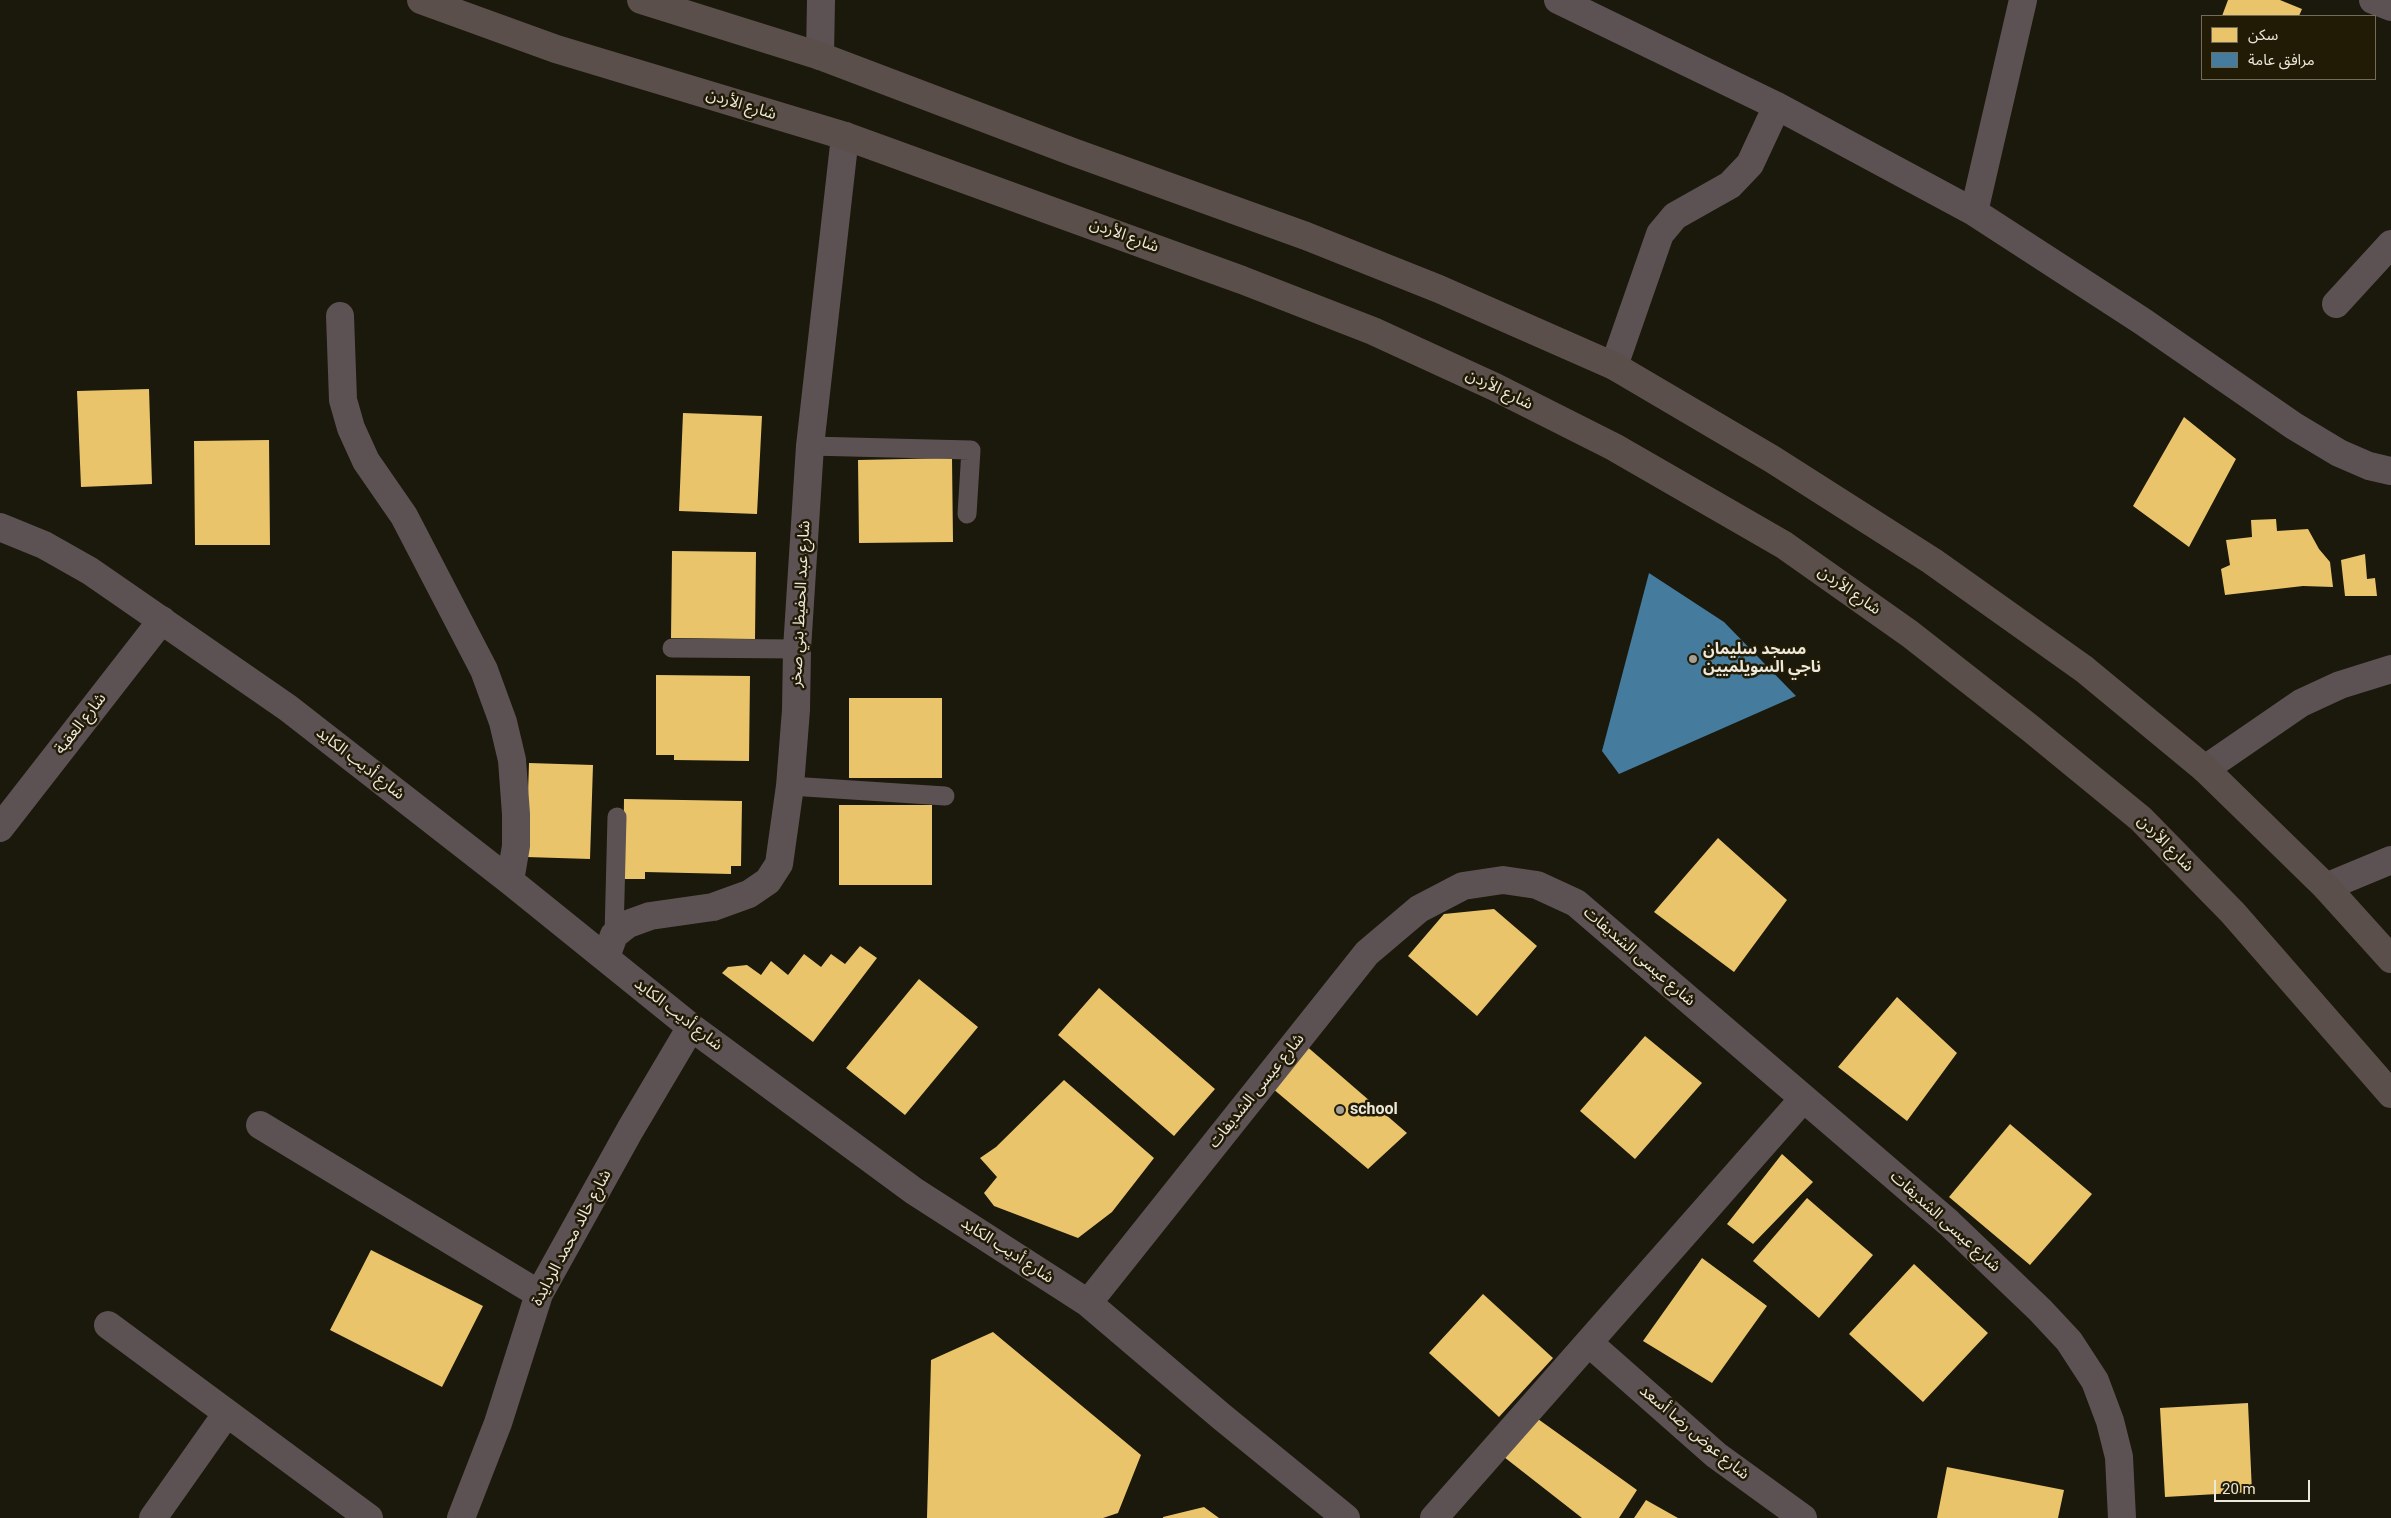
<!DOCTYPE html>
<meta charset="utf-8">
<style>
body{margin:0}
#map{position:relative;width:2391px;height:1518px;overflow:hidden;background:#1b180c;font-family:Roboto,"Noto Sans Arabic",sans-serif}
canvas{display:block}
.legend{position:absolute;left:2201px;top:15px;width:175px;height:65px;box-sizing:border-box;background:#211b06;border:1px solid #726d5b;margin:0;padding:6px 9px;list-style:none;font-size:15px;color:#ece8db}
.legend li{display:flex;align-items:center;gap:10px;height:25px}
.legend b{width:25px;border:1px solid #726d5b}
.scale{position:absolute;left:2214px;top:1480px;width:96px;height:22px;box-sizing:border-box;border:2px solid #ece8db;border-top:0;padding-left:6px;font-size:15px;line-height:18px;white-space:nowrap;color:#ece8db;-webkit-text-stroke:4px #211b06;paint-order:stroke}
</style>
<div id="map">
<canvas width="2391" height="1518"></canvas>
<ul class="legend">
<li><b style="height:14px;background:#e9c46a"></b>سكن</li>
<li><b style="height:14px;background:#457b9d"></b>مرافق عامة</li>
</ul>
<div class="scale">20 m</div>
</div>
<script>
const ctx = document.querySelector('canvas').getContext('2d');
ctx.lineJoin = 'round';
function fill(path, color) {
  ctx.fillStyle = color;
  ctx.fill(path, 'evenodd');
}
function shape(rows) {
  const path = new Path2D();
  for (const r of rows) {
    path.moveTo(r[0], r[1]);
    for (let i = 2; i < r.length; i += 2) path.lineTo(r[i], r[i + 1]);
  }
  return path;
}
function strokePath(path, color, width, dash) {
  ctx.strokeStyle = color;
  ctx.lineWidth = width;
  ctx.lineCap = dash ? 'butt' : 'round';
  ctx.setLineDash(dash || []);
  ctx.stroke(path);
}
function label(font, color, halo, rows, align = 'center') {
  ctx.font = font + ' Roboto,"Noto Sans Arabic",sans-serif';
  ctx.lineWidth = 5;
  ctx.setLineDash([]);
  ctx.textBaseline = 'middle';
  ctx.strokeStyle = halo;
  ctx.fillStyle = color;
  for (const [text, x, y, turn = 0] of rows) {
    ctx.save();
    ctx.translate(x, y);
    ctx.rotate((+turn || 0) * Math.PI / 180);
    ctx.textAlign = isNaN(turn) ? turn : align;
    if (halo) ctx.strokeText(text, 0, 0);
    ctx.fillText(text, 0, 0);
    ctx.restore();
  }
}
fill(shape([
 [2228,0,2280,0,2302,9,2299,16,2222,16],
 [149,389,152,484,81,487,77,391],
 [683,413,762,416,757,514,679,511],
 [2184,417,2236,459,2189,547,2133,506],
 [269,440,270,545,195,545,194,441],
 [952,458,953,542,859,543,858,460],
 [2276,519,2277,531,2308,529,2319,549,2330,562,2333,587,2303,586,2225,595,2221,569,2230,565,2226,540,2252,537,2251,520],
 [672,551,756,552,755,639,671,638],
 [2365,554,2367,579,2375,578,2377,596,2345,596,2341,560],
 [656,675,750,676,749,761,674,760,674,755,656,755],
 [849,698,942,698,942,778,849,778],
 [529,763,593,765,590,859,526,857],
 [624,799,742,801,741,866,731,866,731,874,645,872,645,879,623,879],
 [839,805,932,805,932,885,839,885],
 [1718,838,1787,900,1734,972,1654,912],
 [1494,909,1537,946,1477,1016,1408,956,1444,914],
 [860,946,877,958,813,1042,722,973,728,967,747,965,761,975,771,961,788,975,804,954,821,967,831,954,845,964],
 [919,979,978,1027,905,1115,846,1068],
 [1099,988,1215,1089,1174,1136,1058,1035],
 [1897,997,1957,1053,1907,1121,1838,1067],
 [1645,1036,1702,1083,1635,1159,1580,1111],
 [1304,1044,1407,1133,1368,1169,1272,1088],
 [1064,1080,1154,1158,1112,1212,1078,1238,994,1206,984,1193,997,1177,980,1158,996,1147],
 [2010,1124,2092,1194,2030,1265,1949,1197],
 [1782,1154,1813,1182,1753,1244,1727,1224],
 [1807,1198,1873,1255,1819,1318,1753,1261],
 [371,1250,483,1306,442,1387,330,1330],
 [1702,1258,1767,1306,1712,1383,1643,1341],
 [1914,1264,1988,1333,1923,1402,1849,1334],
 [1483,1294,1553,1358,1499,1417,1429,1353],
 [993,1332,1141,1455,1118,1513,1103,1518,927,1518,931,1360],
 [2248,1403,2252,1492,2165,1497,2160,1408],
 [1538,1419,1637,1490,1619,1518,1582,1518,1504,1457],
 [1947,1467,2064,1490,2058,1518,1937,1518],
 [1646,1500,1678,1518,1634,1518],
 [1204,1507,1219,1518,1163,1518,1163,1517]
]), '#e9c46a');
fill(shape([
 [1649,573,1724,622,1796,696,1619,774,1602,751]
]), '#457b9d');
strokePath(shape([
 [810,446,971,450,967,514],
 [672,648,797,649],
 [790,786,945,796],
 [614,935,617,817]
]), '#5d5253', 19);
strokePath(shape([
 [1558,0,1777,106,1974,212],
 [2023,0,1974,212,2142,321,2294,426,2339,453,2369,466,2391,471],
 [2373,0,2391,7],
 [820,56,821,0],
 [2336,304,2391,244],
 [340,316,343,400,351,428,366,461,404,516,484,670,503,722,512,760,516,814,516,846,510,881],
 [1614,366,1660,234,1675,216,1730,185,1750,164,1777,106],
 [0,527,44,545,90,571,288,708,510,881,691,1027,914,1191,1088,1303,1222,1417,1346,1518],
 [2205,769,2301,703,2340,685,2391,669],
 [0,828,162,620],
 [2326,887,2391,860],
 [606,957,614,935,628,924,650,916,713,907,749,894,768,881,779,864,790,786,796,710,797,649,810,446,845,136],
 [260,1125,539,1294],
 [1088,1303,1367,953,1419,909,1463,886,1503,880,1537,885,1576,903,1949,1223,2040,1310,2069,1341,2095,1381,2110,1421,2119,1457,2122,1518],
 [108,1325,369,1518],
 [1589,1343,1716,1455,1803,1518],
 [153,1518,227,1413],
 [461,1518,498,1423,539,1294,630,1130,691,1027],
 [1434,1518,1803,1099]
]), '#5d5253', 28);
strokePath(shape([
 [421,0,556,49,845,136,1242,280,1373,331,1495,387,1614,447,1784,545,1910,634,2030,728,2141,819,2233,913,2391,1094],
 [641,0,820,56,1073,152,1306,236,1439,289,1614,366,1772,459,1932,561,2084,669,2205,769,2326,887,2391,959]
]), '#5b4f4c', 28);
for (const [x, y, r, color] of [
 [1693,659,5,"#a39f93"],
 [1340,1110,5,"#a39f93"]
]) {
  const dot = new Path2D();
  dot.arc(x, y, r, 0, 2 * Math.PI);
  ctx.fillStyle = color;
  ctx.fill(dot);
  strokePath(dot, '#211b06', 2);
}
label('16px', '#ece8db', '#211b06', [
 ["شارع الأردن",741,105,17],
 ["شارع الأردن",1124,236,20],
 ["شارع الأردن",1499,390,26],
 ["شارع الأردن",1849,591,35],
 ["شارع عبد الحفيظ بني صخر",801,604,-87],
 ["شارع العقبة",81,724,-52],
 ["شارع أديب الكايد",360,764,38],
 ["شارع الأردن",2165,844,45],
 ["شارع عيسى الشديفات",1639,957,41],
 ["شارع أديب الكايد",678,1015,38],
 ["شارع عيسى الشديفات",1257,1091,-51],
 ["شارع عيسى الشديفات",1945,1222,42],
 ["شارع خالد محمد الردايدة",572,1238,-62],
 ["شارع أديب الكايد",1007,1251,33],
 ["شارع عوض رضا أسعد",1694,1433,40]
]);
label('bold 16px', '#ece8db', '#211b06', [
 ["مسجد سليمان",1703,650],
 ["ناجي السويلميين",1703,668],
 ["school",1350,1110]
], 'left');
</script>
